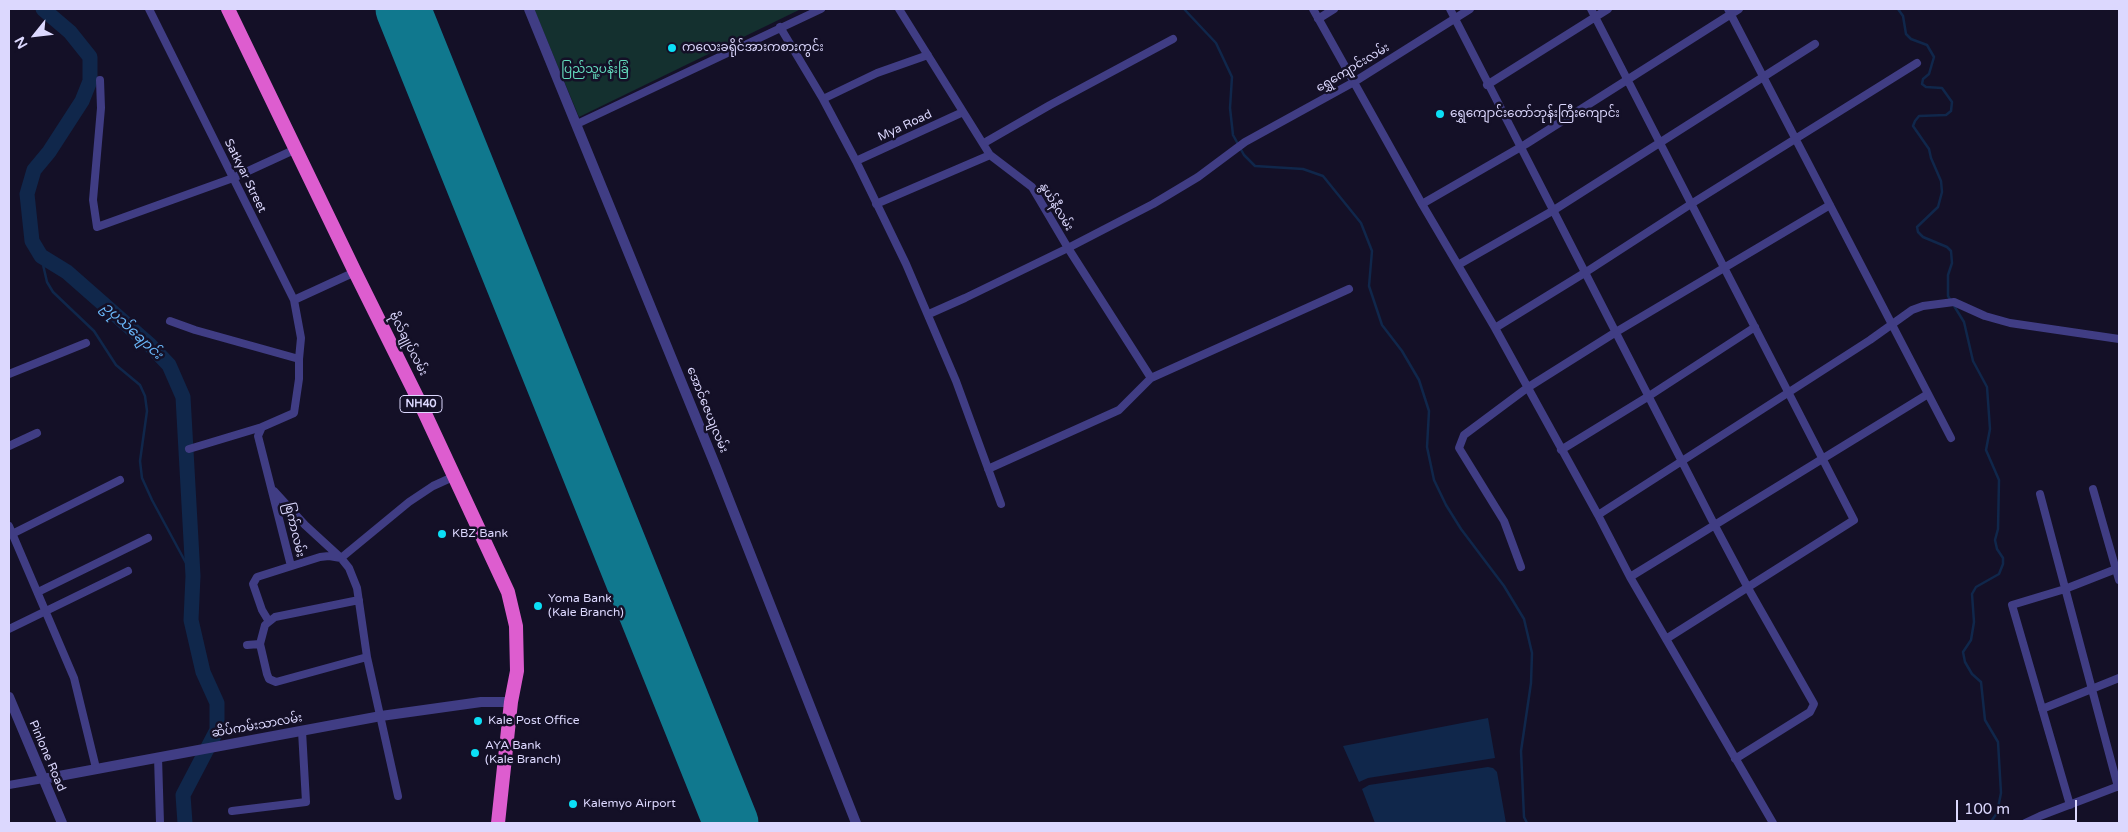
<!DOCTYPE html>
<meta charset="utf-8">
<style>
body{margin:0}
#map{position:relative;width:2128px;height:832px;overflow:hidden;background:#141027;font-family:"Varela Round",sans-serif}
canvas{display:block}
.frame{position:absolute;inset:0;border:10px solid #dcd8fe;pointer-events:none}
.north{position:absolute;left:10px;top:10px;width:50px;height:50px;-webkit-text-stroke:4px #141027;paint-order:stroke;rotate:241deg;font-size:14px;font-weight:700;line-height:20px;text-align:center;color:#dcd8fe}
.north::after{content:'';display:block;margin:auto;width:18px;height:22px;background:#dcd8fe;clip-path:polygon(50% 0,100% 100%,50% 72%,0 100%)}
.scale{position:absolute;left:1956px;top:800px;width:121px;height:22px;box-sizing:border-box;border:2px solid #dcd8fe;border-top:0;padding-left:6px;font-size:15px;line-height:18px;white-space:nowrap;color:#dcd8fe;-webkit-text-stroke:4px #141027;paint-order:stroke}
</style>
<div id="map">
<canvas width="2128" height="832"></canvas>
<div class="frame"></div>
<div class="north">N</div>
<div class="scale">100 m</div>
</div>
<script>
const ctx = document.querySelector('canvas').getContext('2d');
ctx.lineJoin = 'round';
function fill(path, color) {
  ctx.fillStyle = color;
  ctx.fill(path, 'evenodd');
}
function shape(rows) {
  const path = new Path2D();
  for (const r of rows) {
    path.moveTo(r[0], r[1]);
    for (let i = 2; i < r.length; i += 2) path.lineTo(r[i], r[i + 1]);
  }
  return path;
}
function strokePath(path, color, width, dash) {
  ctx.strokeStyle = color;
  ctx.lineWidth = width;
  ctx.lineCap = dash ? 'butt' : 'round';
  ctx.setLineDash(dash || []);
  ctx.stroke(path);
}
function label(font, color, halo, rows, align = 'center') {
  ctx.font = font + ' "Varela Round","Noto Sans Myanmar",sans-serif';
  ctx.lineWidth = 5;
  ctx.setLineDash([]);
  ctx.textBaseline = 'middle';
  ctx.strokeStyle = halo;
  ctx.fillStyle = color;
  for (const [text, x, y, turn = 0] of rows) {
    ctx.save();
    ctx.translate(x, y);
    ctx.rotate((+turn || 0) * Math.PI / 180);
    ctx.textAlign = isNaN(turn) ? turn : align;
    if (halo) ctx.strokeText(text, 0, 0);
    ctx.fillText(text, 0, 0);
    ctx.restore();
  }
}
fill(shape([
 [534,9,801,9,579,117]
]), '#14302f');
fill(shape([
 [1488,718,1495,758,1368,778,1359,782,1343,746],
 [1488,767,1493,768,1497,772,1506,823,1375,823,1362,789,1369,785]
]), '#10274b');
strokePath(shape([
 [1184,9,1216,43,1232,77,1230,108,1233,135,1244,155,1255,166,1303,169,1323,176,1361,223,1372,251,1369,286,1382,325,1402,351,1419,380,1429,411,1427,447,1434,480,1446,505,1461,529,1504,586,1524,619,1532,653,1531,683,1521,751,1524,817,1527,823],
 [1898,9,1903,16,1906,34,1911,39,1927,45,1934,57,1929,74,1923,79,1922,84,1926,87,1942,88,1952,102,1951,111,1946,115,1919,116,1915,121,1913,126,1929,149,1931,158,1941,181,1942,192,1938,207,1917,227,1918,232,1923,237,1947,247,1951,251,1952,263,1948,275,1948,296,1964,322,1973,361,1987,387,1990,429,1986,450,1999,480,1998,529,1995,540,1997,549,2003,558,2003,564,1999,574,1976,587,1972,594,1974,622,1971,640,1963,652,1965,662,1972,674,1981,682,1985,720,1998,742,2001,793,1997,813,1990,823],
 [41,256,47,282,53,292,94,331,116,365,140,385,145,396,147,411,140,461,142,478,152,500,193,576]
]), '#10274b', 2.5);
strokePath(shape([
 [43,9,70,32,90,57,90,81,82,101,49,152,34,170,27,194,32,241,41,256,67,272,150,345,169,365,183,397,193,576,191,620,203,672,217,703,217,730,183,795,185,823]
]), '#10274b', 15);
strokePath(shape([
 [403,9,731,823]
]), '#10788e', 55);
strokePath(shape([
 [149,9,294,300,301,338,299,359],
 [899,9,990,155,1032,187,1068,248,1151,378],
 [1313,9,1422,204,1495,328,1598,515,1870,340,1912,310,1923,306,1954,302,1985,316,2010,323,2119,339],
 [1450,9,1714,524,1748,588,1814,704,1810,712,1735,759],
 [1591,9,1854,520,1666,639],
 [1728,9,1951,438],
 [1318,19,1334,9],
 [780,27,823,99,856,161,906,264,956,381,1001,504],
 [100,80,101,108,93,200,97,227,233,178,296,149],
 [1487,85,1608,9],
 [823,99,877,73,928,55],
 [577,124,821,9],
 [984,143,1050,105,1173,39],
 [856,161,963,112],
 [876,204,990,155],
 [1422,204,1526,144,1739,9],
 [1458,265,1554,210,1815,44],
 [294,300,355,272],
 [929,314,965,298,1068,248,1153,204,1198,177,1245,142,1354,82,1470,9],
 [170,321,195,330,299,359,299,379,294,413,262,427,258,436,291,566],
 [1495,328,1586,272,1691,204,1917,63],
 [9,374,86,343],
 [9,446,37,433],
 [189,449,262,427],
 [1561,450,1649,396,1755,327],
 [988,469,1119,410,1151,378,1349,289],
 [2093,489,2119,580],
 [274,491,305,525,341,558,409,502,433,486,455,476],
 [2040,494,2118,787],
 [1598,515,1630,577,1773,823],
 [9,526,74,678,96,768],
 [12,534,120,480],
 [1521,567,1504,521,1459,448,1464,435,1527,388,1616,332,1830,205],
 [1630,577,1928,394],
 [38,592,148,538],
 [268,620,262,610,253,584,257,577,320,557,329,556,341,558,349,568,357,588,367,657,398,796],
 [9,629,128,571],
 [260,644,267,674,269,679,276,682,367,657],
 [247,645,260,644,265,625,275,617,359,600],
 [2042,709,2119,678],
 [158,757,160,823],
 [9,785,43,779],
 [2070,805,2012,605,2065,589,2116,569],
 [232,811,306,802,302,731],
 [2025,823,2040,816,2119,786]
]), '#403d84', 8);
strokePath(shape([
 [529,9,716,467,856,823],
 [9,697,62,823],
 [43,779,381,716,481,702,511,702]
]), '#403d84', 10);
strokePath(shape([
 [228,9,355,272,421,405,508,592,516,626,517,671,511,702,498,823]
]), '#dd5dcf', 14);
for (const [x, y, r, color] of [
 [672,48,5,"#0bdff6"],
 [1440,114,5,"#0bdff6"],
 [442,534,5,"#0bdff6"],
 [538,606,5,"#0bdff6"],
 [478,721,5,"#0bdff6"],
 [475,753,5,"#0bdff6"],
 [573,804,5,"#0bdff6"]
]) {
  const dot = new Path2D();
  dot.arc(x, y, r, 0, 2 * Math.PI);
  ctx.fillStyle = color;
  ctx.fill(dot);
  strokePath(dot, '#141027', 2);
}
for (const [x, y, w] of [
 [421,404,42]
]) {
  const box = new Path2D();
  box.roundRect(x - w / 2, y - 8.5, w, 17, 4);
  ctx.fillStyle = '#141027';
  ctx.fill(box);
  strokePath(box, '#dcd8fe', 1);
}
label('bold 11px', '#dcd8fe', null, [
 ["NH40",421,404]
]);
label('12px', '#dcd8fe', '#141027', [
 ["ကလေးခရိုင်အားကစားကွင်း",682,48],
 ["ရွှေကျောင်းတော်ဘုန်းကြီးကျောင်း",1450,114],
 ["KBZ Bank",452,534],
 ["Yoma Bank",548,599],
 ["(Kale Branch)",548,613],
 ["Kale Post Office",488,721],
 ["AYA Bank",485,746],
 ["(Kale Branch)",485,760],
 ["Kalemyo Airport",583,804]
], 'left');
label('12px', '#dcd8fe', '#141027', [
 ["ရွှေကျောင်းလမ်း",1353,68,-31],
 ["Mya Road",905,126,-25],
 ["Satkyar Street",245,176,64],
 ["နွယ်နီလမ်း",1056,207,59],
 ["ဗိုလ်ချုပ်လမ်း",408,344,63],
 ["အောင်ဇေယျလမ်း",707,410,68],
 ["စြက်ာလမ်း",294,530,77],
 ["ဆိပ်ကမ်းသာလမ်း",257,726,-10],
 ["Pinlone Road",47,756,67]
]);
label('12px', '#65dcbe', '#141027', [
 ["ပြည်သူ့ပန်းခြံ",595,70]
]);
label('italic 14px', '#6ab7f9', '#141027', [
 ["ဥပုသ်ချောင်း",132,331,43]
]);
</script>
